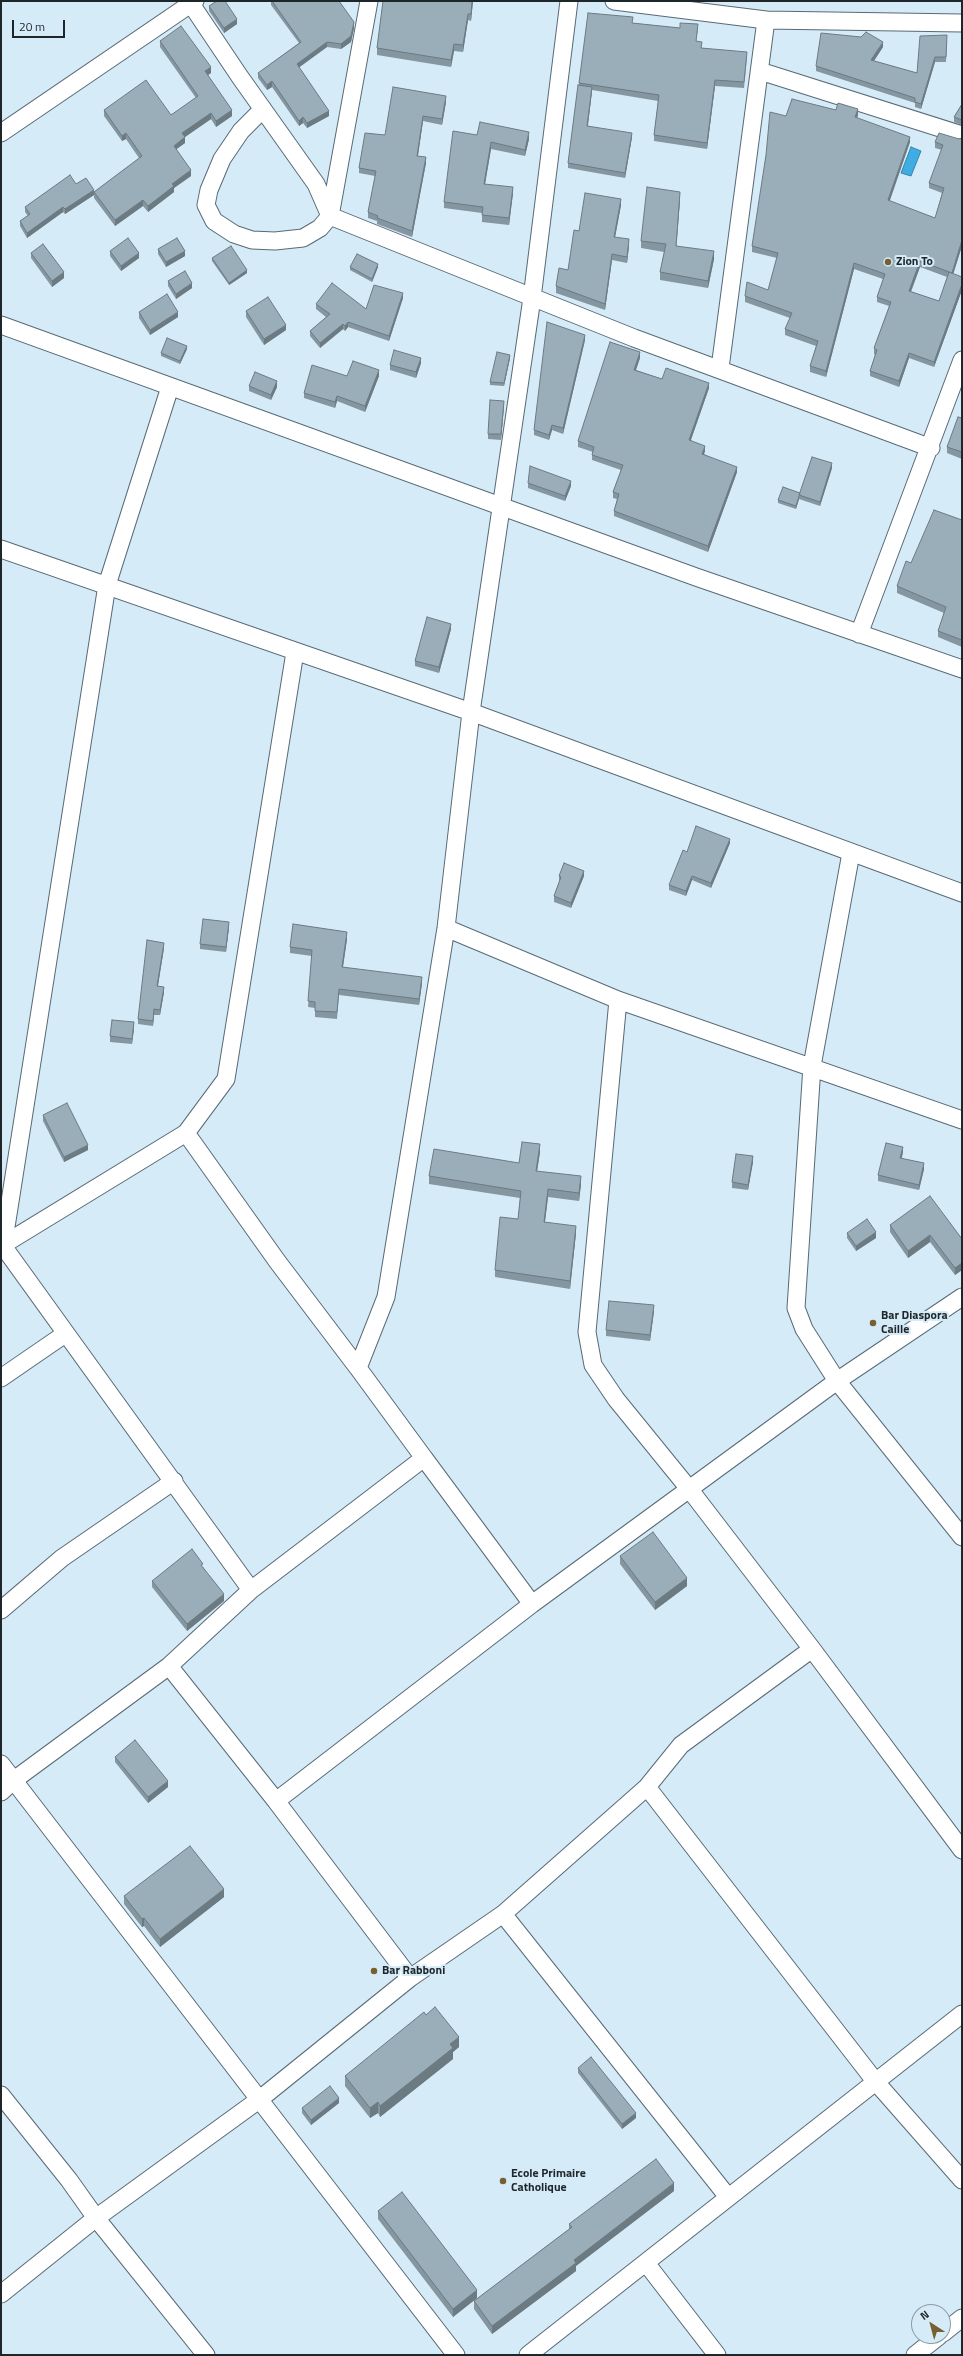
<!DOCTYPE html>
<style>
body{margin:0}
#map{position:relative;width:963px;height:2356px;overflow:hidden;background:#d6ebf8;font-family:"Titillium Web",sans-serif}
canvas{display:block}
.frame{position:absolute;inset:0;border:2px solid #1e262a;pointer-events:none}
.north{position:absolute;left:911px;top:2304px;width:40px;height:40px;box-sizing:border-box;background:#d6ebf8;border:1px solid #8c9ca6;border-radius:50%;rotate:324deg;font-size:11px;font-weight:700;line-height:16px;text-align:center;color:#1e262a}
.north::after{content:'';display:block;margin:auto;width:14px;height:18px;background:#776030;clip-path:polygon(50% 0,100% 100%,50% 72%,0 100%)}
.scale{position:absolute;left:12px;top:20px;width:53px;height:18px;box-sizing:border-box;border:2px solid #1e262a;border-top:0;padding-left:5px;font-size:12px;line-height:14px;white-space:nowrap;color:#1e262a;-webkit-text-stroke:3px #d6ebf8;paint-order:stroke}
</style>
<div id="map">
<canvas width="963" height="2356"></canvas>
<div class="frame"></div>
<div class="north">N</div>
<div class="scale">20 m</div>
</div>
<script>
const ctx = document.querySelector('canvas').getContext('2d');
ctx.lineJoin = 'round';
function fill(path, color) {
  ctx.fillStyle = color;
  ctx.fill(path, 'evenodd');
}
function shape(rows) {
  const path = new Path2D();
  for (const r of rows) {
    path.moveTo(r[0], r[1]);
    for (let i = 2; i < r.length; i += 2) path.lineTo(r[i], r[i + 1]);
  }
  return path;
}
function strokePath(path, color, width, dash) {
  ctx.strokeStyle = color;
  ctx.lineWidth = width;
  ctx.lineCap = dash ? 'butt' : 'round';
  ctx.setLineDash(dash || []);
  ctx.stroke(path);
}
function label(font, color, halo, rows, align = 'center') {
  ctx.font = font + ' "Titillium Web",sans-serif';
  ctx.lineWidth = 4;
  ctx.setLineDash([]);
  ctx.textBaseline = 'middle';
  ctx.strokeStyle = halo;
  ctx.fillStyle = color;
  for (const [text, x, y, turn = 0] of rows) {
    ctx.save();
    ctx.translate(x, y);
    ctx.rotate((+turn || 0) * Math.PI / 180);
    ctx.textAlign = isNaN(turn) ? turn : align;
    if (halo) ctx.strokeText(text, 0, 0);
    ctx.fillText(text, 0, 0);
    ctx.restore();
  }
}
const water = shape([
 [911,147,921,151,911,176,901,173,911,147]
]);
fill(water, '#40ade2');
strokePath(water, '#3684ab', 1);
const street = shape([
 [189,1,240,77,316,184,330,216,634,338,931,448],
 [614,1,766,20,962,23],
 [760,71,962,135],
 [263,109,241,131,222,159,209,190,206,205,214,221,234,234,252,240,275,241,303,238,320,228,330,216,369,1],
 [1,133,195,1],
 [1,325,696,577,962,669],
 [720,368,766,20],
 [170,387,107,585,3,1246,251,1590],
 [1,549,471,712,962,893],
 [859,634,962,360],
 [851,853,812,1066,796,1308,804,1329,837,1381,962,1537],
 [446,928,618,1000,962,1120],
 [618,1000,587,1332,593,1365,616,1399,690,1490,812,1649,962,1850],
 [186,1133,277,1261,358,1368],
 [1,1246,186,1133,226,1079,295,652],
 [1,1378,65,1334],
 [424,1458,532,1604],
 [1,1610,62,1558,174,1481],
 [169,1666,276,1801,410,1978],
 [1,1764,456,2355],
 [647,1787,875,2081,962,2180],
 [1,1792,14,1780,169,1666,251,1590,424,1458,358,1368,386,1297,446,928,471,712,532,298,569,1],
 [276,1801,532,1604,837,1381,962,1297],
 [503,1914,728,2197],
 [1,2095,69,2180,96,2218,206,2355],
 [646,2263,717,2355],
 [1,2294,96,2218,260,2099,410,1978,503,1914,647,1787,681,1745,812,1649],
 [943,2333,962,2318],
 [528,2355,962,2014],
 [915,2355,939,2336]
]);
strokePath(street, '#586a75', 19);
strokePath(street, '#fff', 17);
fill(shape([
 [271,1,339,1,354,28,351,42,341,49,327,47,299,67,329,116,307,128,303,123,299,126,272,87,267,90,258,78,258,73,299,43,271,5],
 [383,1,473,1,471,21,468,20,463,52,454,51,451,67,377,55,377,48],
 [209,6,237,24,224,33,209,11],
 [633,23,698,30,696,41,702,48,747,57,744,88,715,86,707,149,654,141,654,135,658,101,592,90,588,126,632,137,625,178,568,168,568,163,579,83],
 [160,41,211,73,208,75,232,116,216,127,211,119,185,137,185,143,176,149,191,176,174,188,174,192,148,212,143,206,115,226,94,198,94,192,139,158,126,139,122,141,104,116,104,110,171,115,196,98,160,47],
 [947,41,946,62,935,62,921,109,915,107,915,103,816,71,816,66,883,47,874,61,917,73],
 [446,102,442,125,423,121,418,156,426,163,412,237,377,224,377,221,368,218,368,212,375,176,359,173,359,168,385,135],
 [962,104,962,125,954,122,954,117],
 [858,115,857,118,910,142,889,201,935,218,942,193,929,188,929,183,942,150,935,148,935,142,962,138,962,246,953,274,962,277,962,290,934,367,909,358,899,387,870,376,870,371,875,355,874,354,874,348,889,306,877,302,877,297,883,279,854,269,826,377,810,372,810,366,816,346,785,335,785,329,790,318,745,302,745,296,768,290,777,258,752,252,752,246,786,116],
 [920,267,947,277,939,301,911,292],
 [477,135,529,139,525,156,491,149,485,184,513,193,509,225,482,222,482,213,444,208,444,202],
 [76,184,94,195,65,214,63,212,27,238,20,226,20,221,28,216,25,212,25,207],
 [680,200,676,246,714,259,708,288,660,280,660,272,664,252,641,248,641,241],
 [621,205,615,237,629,246,627,263,612,260,605,310,556,293,556,286,568,270,579,231],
 [158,249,185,256,166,267,158,254],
 [110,251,139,258,121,271,110,256],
 [31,253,64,278,52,287,31,258],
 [212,258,247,273,229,285,212,261],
 [350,267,378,267,372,282,350,270],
 [168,281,192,288,176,299,168,286],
 [403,298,389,341,348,327,345,331,343,329,320,348,310,336,310,331,326,317,316,309,316,304,366,309],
 [246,311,286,330,264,345,246,317],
 [139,312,178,317,150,335,139,318],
 [585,340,563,434,552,430,549,440,534,435,534,430],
 [187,349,180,364,161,356,161,353],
 [510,358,504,386,490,385,490,382],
 [640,358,636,370,662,379,709,388,691,440,705,451,704,454,737,472,708,552,614,516,614,511,617,499,613,498,613,492,621,470,592,460,592,455,593,452,578,447,578,441],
 [421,363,416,378,390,370,390,365],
 [347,376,379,376,365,412,337,401,335,408,304,398,304,393],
 [249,386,277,387,271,400,249,391],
 [504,406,501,440,488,439,488,434],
 [962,418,962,459,947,453,947,447],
 [832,468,820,506,799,499,796,509,778,503,778,500,800,493],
 [528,483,571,486,565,501,528,488],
 [962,520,962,647,938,637,938,631,944,613,897,593,897,586,911,563],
 [451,629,439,673,415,666,415,661],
 [730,843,711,888,692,880,686,896,669,890,669,885],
 [559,876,584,876,571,908,554,902,554,896,559,882],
 [229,927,226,952,200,949,200,944],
 [347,939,343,967,422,983,419,1005,339,995,337,1019,315,1017,315,1008,308,1007,312,956,290,953,290,947],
 [164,948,158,986,164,992,160,1015,154,1015,153,1026,138,1024,138,1019],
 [134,1028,132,1044,110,1042,110,1036],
 [43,1115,88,1150,64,1162,43,1121],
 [540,1152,537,1171,581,1184,579,1201,548,1197,545,1222,576,1233,570,1289,495,1277,495,1270,518,1219,520,1198,429,1184,429,1176,519,1163],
 [903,1152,902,1158,924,1169,919,1190,878,1181,878,1175],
 [753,1162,748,1190,732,1188,732,1182],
 [890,1225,962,1239,962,1270,955,1275,930,1242,908,1258,890,1232],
 [847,1233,876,1238,856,1251,847,1238],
 [654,1311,650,1341,606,1336,606,1330],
 [620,1556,687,1586,655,1610,620,1564],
 [203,1567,224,1601,187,1631,152,1587,152,1581],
 [115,1757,168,1787,148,1803,115,1762],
 [124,1896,224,1897,160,1947,144,1926,142,1927,124,1904],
 [426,2015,459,2047,453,2052,453,2059,380,2117,378,2113,370,2118,345,2086,345,2076],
 [578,2068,636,2118,622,2129,578,2073],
 [339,2103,311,2125,302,2113,302,2108],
 [674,2191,576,2266,576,2271,492,2334,474,2309,474,2301,569,2229,569,2224],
 [378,2211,477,2298,453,2317,378,2219]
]), '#8496a0');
fill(shape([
 [472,1,473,1,471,21,471,14],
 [468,14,468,20,463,52,463,45],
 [237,19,237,24,224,33,224,28],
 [354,22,354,28,351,42,341,49,341,44],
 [327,42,327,47,297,69,297,64],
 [883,42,883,47,871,65,871,60],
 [454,44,454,51,451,67,451,60],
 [935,57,935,62,921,109,921,104],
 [211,67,211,73,205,77,205,71],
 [715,80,715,86,707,149,707,143],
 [272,81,272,87,267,90,267,85],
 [592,87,592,92,587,131,587,126],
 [446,96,446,102,442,125,442,119],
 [858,109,858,115,855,123,855,117],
 [232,110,232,116,216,127,216,121],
 [329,111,329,116,307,128,307,123],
 [211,113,211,119,182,139,182,133],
 [423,116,423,121,417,161,417,156],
 [303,117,303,123,299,126,299,121],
 [529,132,529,139,525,156,525,150],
 [126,133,126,139,122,141,122,136],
 [632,133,632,137,625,178,625,173],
 [185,137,185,143,174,151,174,146],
 [910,137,910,142,888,206,888,200],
 [491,142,491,149,484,190,484,184],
 [426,157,426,163,412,237,412,231],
 [191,170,191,176,174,188,174,192,148,212,148,206,172,184],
 [513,187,513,193,509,225,509,218],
 [94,190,94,195,65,214,65,209],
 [680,192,680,200,676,253,676,246],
 [621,199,621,205,614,243,614,237],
 [143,200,143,206,115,226,115,220],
 [63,207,63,212,27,238,27,233],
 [629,239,629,246,627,263,627,257],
 [962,240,962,246,952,278,952,273],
 [185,251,185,256,166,267,166,262],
 [714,251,714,259,708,288,708,281],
 [139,253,139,258,121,271,121,266],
 [612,254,612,260,605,310,605,304],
 [920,261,920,267,909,296,909,291],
 [854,263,854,269,826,377,826,371],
 [378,264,378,267,372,282,372,279],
 [247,270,247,273,229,285,229,283],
 [64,272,64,278,52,287,52,281],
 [192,283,192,288,176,299,176,294],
 [962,284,962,290,934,367,934,362],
 [403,293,403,298,389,341,389,336],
 [178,312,178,317,150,335,150,330],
 [348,322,348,327,345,331,345,326],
 [343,324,343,329,320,348,320,343],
 [286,325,286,330,264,345,264,339],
 [585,335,585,340,563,434,563,428],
 [187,346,187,349,180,364,180,361],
 [640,352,640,358,634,375,634,370],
 [909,353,909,358,899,387,899,381],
 [510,355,510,358,504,386,504,383],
 [421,358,421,363,416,378,416,372],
 [379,370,379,376,365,412,365,406],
 [277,381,277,387,271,400,271,395],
 [709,383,709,388,689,445,689,440],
 [337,396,337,401,335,408,335,402],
 [504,401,504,406,501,440,501,434],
 [552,425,552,430,549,440,549,435],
 [705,446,705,451,702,459,702,454],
 [832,463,832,468,820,506,820,502],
 [737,467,737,472,708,552,708,546],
 [571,481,571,486,565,501,565,496],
 [799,497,799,499,796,509,796,506],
 [451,624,451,629,439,673,439,667],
 [730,839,730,843,711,888,711,883],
 [584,871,584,876,571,908,571,903],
 [692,876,692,880,686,896,686,891],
 [229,922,229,927,226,952,226,947],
 [347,932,347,939,342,973,342,967],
 [164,943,164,948,157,991,157,986],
 [422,977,422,983,419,1005,419,999],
 [164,987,164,992,160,1015,160,1010],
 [154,1009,154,1015,153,1026,153,1021],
 [134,1022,134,1028,132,1044,132,1039],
 [540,1144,540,1152,536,1178,536,1171],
 [88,1145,88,1150,64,1162,64,1157],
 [903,1147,903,1152,900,1163,900,1158],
 [753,1156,753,1162,748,1190,748,1185],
 [924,1163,924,1169,919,1190,919,1185],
 [581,1176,581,1184,579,1201,579,1193],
 [548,1189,548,1197,544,1229,544,1222],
 [576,1226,576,1233,570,1289,570,1281],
 [876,1232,876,1238,856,1251,856,1246],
 [930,1235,930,1242,908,1258,908,1251],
 [962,1263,962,1270,955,1275,955,1268],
 [654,1305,654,1311,650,1341,650,1335],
 [687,1578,687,1586,655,1610,655,1602],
 [224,1594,224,1601,187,1631,187,1624],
 [168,1781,168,1787,148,1803,148,1797],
 [224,1889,224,1897,160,1947,160,1939],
 [144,1918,144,1926,142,1927,142,1919],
 [459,2037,459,2047,453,2052,453,2059,380,2117,380,2106,450,2044],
 [339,2098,339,2103,311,2125,311,2120],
 [378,2102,378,2113,370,2118,370,2108],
 [636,2113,636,2118,622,2129,622,2124],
 [674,2183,674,2191,576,2266,576,2271,492,2334,492,2326,574,2260],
 [477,2290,477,2298,453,2317,453,2309]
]), '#6c7a82');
const building = shape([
 [217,1,225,1,237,19,224,28,209,6,217,1],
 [272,1,339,1,354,22,351,36,341,44,327,42,297,64,329,111,307,123,303,117,299,121,272,81,267,85,258,73,301,42,272,1],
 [383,1,472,1,471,14,468,14,463,45,454,44,451,60,377,48,383,1],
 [588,13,633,17,632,23,680,28,680,23,698,24,696,41,702,42,701,48,747,52,744,82,715,80,707,143,654,135,659,95,579,83,588,13],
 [181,26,211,67,205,71,232,110,216,121,211,113,182,133,185,137,174,146,191,170,172,184,174,186,148,206,143,200,115,220,94,192,142,156,126,133,122,136,104,110,146,80,171,115,198,96,160,41,181,26],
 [866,32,883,42,871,60,917,73,920,36,947,35,946,57,935,57,921,104,915,102,915,98,816,66,821,33,861,37,866,32],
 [578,85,592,87,587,126,632,133,625,173,568,163,578,85],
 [393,87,446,96,442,119,423,116,417,156,426,157,412,231,377,218,378,216,368,212,376,171,359,168,365,133,385,135,393,87],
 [792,99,836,110,838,103,858,109,855,117,910,137,888,200,935,218,944,188,929,183,943,145,935,142,939,133,959,139,962,138,962,240,952,273,920,261,909,291,939,301,949,272,962,277,962,284,934,362,909,353,899,381,870,371,877,350,874,348,891,302,877,297,885,274,854,263,826,371,810,366,818,341,785,329,792,313,745,296,747,282,768,290,778,253,752,246,766,155,770,112,786,116,792,99],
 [962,104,962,120,954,117,962,104],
 [480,122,529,132,525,150,491,142,484,184,513,187,509,218,482,215,483,207,444,202,453,131,477,135,480,122],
 [70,175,76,184,86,178,94,190,65,209,63,207,27,233,20,221,30,214,25,207,70,175],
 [647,187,680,192,676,246,714,251,708,281,660,272,666,244,641,241,647,187],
 [585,193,621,199,614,237,629,239,627,257,612,254,605,304,556,286,559,268,568,270,574,230,579,231,585,193],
 [128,238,139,253,121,266,110,251,128,238],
 [177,238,185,251,166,262,158,249,177,238],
 [43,244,64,272,52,281,31,253,43,244],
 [231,246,247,270,229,283,212,258,231,246],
 [357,254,378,264,372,279,350,267,357,254],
 [185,271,192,283,176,294,168,281,185,271],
 [332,283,366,309,374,285,403,293,389,336,348,322,345,326,343,324,320,343,310,331,330,314,316,304,332,283],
 [167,294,178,312,150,330,139,312,167,294],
 [268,297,286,325,264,339,246,311,268,297],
 [547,322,585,335,563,428,552,425,549,435,534,430,547,322],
 [167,338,187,346,180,361,161,353,167,338],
 [610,342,640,352,634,370,662,379,666,368,709,383,689,440,705,446,702,454,737,467,708,546,614,511,619,494,613,492,623,465,592,455,594,447,578,441,610,342],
 [394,350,421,358,416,372,390,365,394,350],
 [497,352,510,355,504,383,490,382,497,352],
 [353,361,379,370,365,406,337,396,335,402,304,393,312,365,347,376,353,361],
 [255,372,277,381,271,395,249,386,255,372],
 [490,400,504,401,501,434,488,434,490,400],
 [958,417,962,418,962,452,947,447,958,417],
 [812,457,832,463,820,502,799,495,812,457],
 [530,466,571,481,565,496,528,483,530,466],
 [783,487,800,493,796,506,778,500,783,487],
 [934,510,962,520,962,640,938,631,946,607,897,586,906,561,911,563,934,510],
 [427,617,451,624,439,667,415,661,427,617],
 [696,826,730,839,711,883,692,876,686,891,669,885,683,850,687,852,696,826],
 [564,863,584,871,571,903,554,896,561,877,559,876,564,863],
 [203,919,229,922,226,947,200,944,203,919],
 [293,924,347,932,342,967,422,977,419,999,339,989,337,1012,315,1011,315,1002,308,1001,312,950,290,947,293,924],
 [147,940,164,943,157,986,164,987,160,1010,154,1009,153,1021,138,1019,147,940],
 [112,1020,134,1022,132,1039,110,1036,112,1020],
 [67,1103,88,1145,64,1157,43,1115,67,1103],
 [522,1142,540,1144,536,1171,581,1176,579,1193,548,1189,544,1222,576,1226,570,1281,495,1270,500,1217,518,1219,521,1191,429,1176,434,1149,519,1163,522,1142],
 [886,1143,903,1147,900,1158,924,1163,919,1185,878,1175,886,1143],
 [736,1154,753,1156,748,1185,732,1182,736,1154],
 [930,1196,962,1239,962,1263,955,1268,930,1235,908,1251,890,1225,930,1196],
 [867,1219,876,1232,856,1246,847,1233,867,1219],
 [609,1301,654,1305,650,1335,606,1330,609,1301],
 [653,1532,687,1578,655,1602,620,1556,653,1532],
 [192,1549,203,1564,201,1565,224,1594,187,1624,152,1581,192,1549],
 [135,1740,168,1781,148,1797,115,1757,135,1740],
 [190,1846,224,1889,160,1939,144,1918,142,1919,124,1896,190,1846],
 [435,2007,459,2037,450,2044,453,2048,380,2106,378,2102,370,2108,345,2076,424,2012,426,2015,435,2007],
 [591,2057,636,2113,622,2124,578,2068,591,2057],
 [330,2086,339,2098,311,2120,302,2108,330,2086],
 [656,2159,674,2183,574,2260,576,2263,492,2326,474,2301,572,2227,569,2224,656,2159],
 [402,2192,477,2290,453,2309,378,2211,402,2192]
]);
fill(building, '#9aaeba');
strokePath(building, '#6c7a82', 1);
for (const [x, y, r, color] of [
 [888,262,4,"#776030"],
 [873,1323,4,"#776030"],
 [374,1971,4,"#776030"],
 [503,2181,4,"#776030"]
]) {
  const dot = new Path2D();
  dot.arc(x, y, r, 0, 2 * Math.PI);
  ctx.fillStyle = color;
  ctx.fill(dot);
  strokePath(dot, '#d6ebf8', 1.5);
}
label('bold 12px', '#1e262a', '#d6ebf8', [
 ["Zion To",896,262],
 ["Bar Diaspora",881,1316],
 ["Caille",881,1330],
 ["Bar Rabboni",382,1971],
 ["Ecole Primaire",511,2174],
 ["Catholique",511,2188]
], 'left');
</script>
